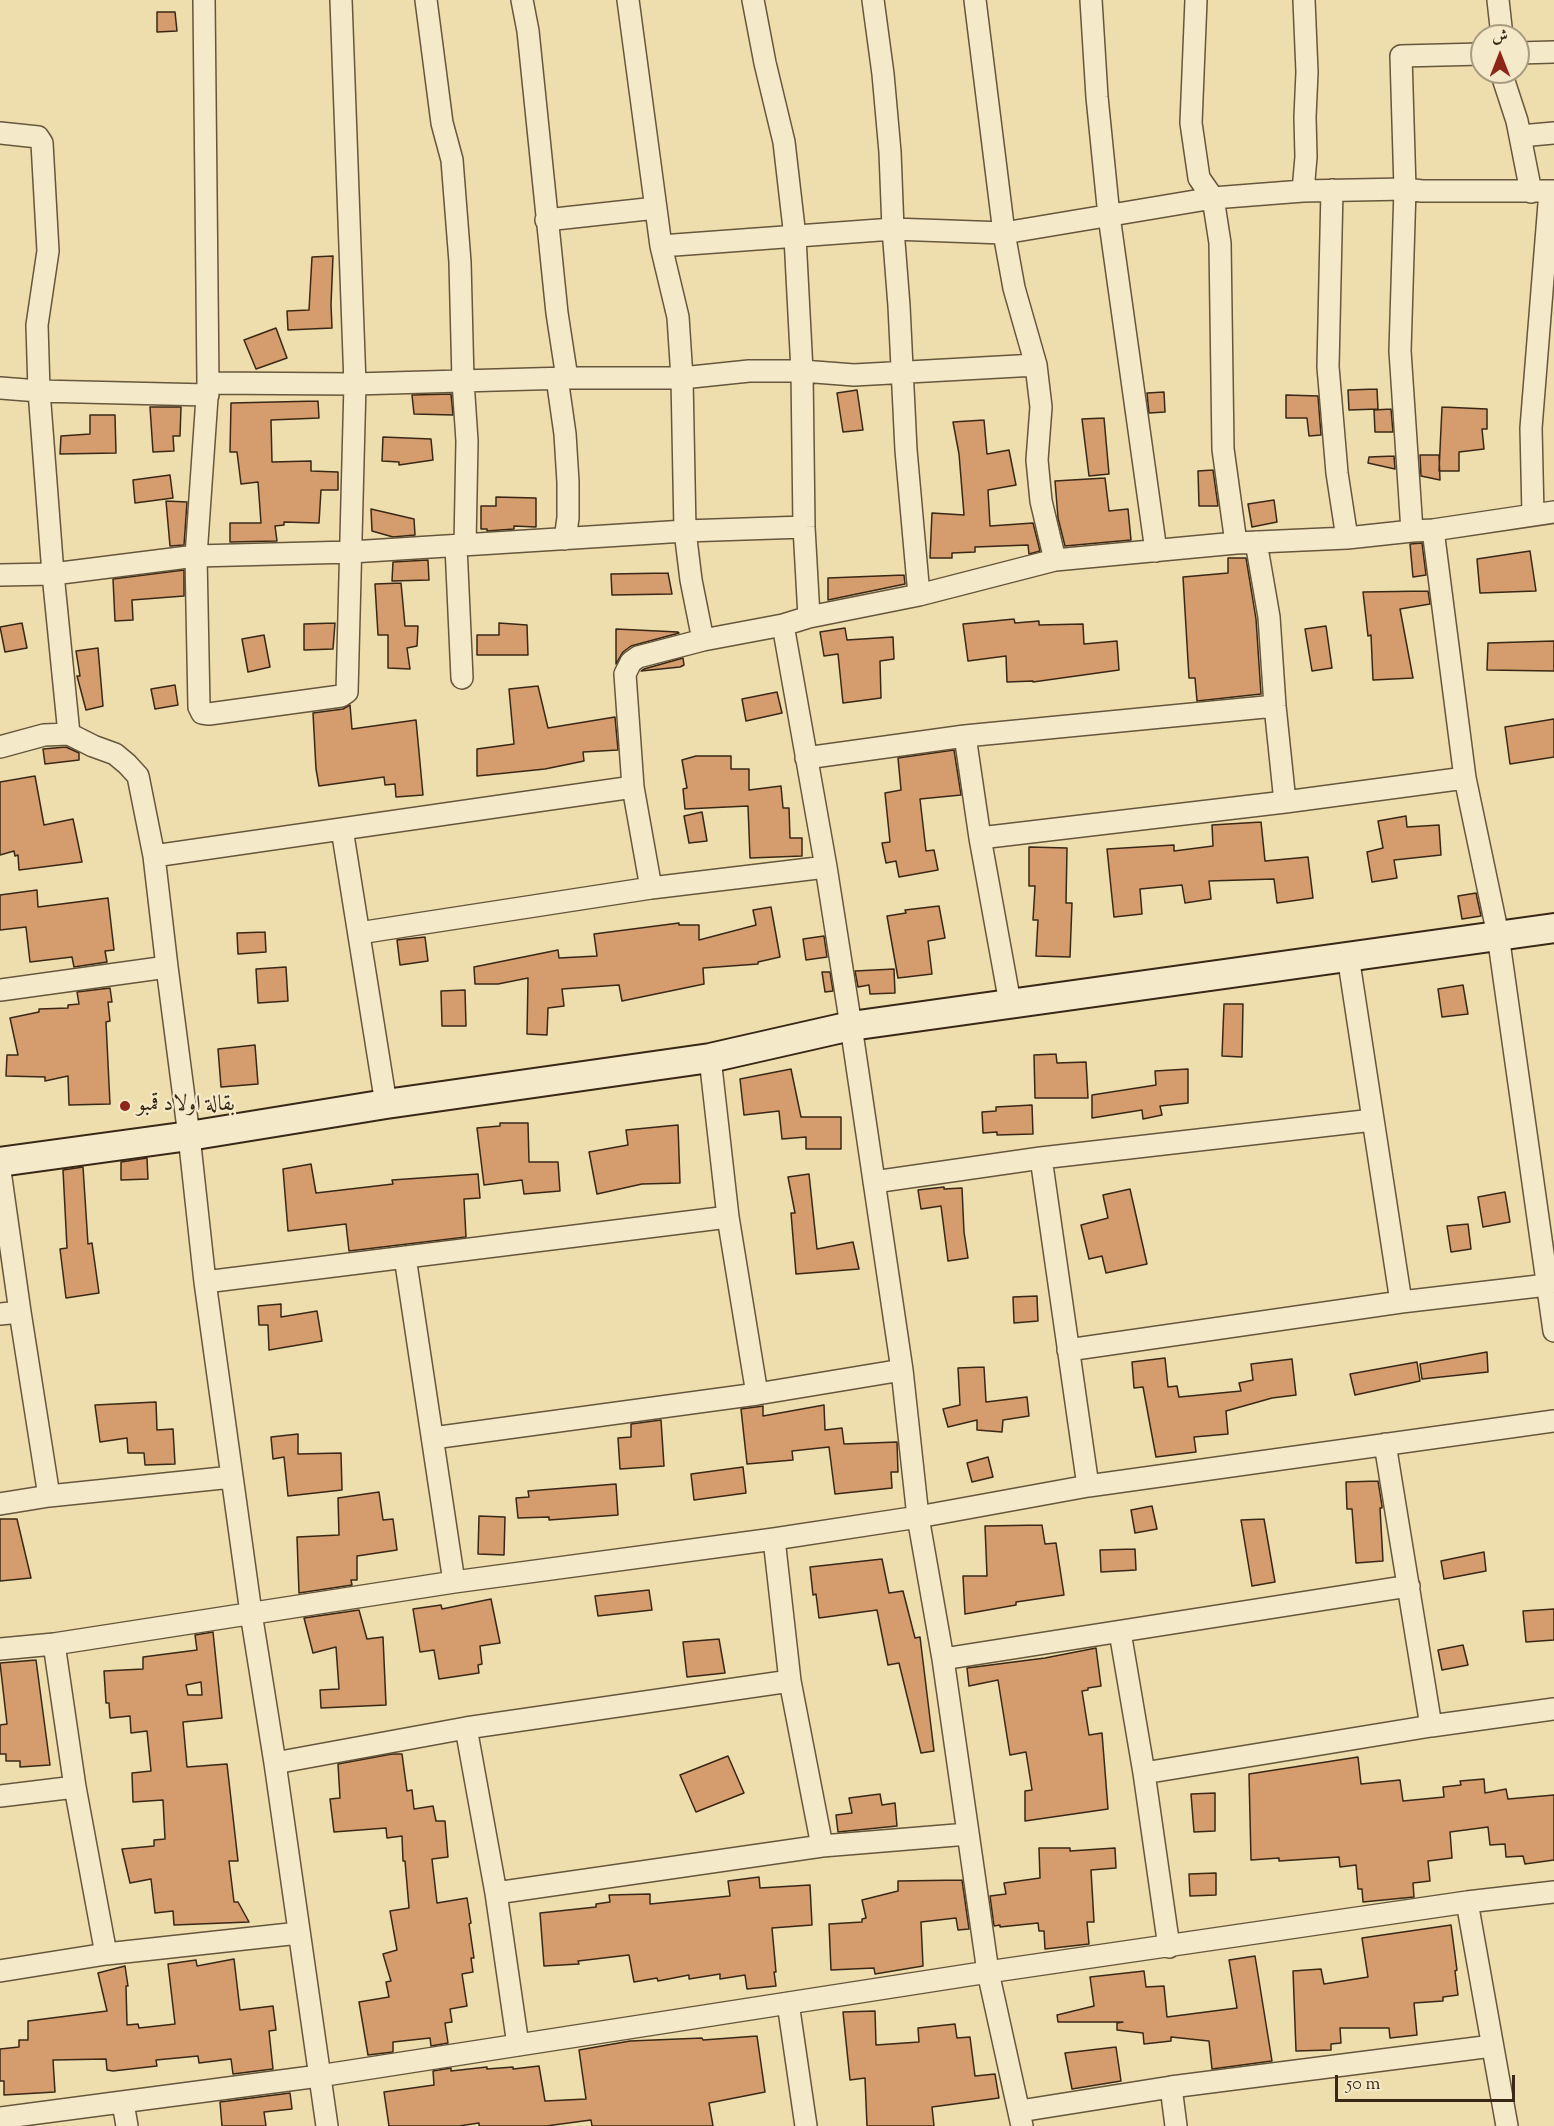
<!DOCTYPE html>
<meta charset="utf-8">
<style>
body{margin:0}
#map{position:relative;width:1554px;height:2126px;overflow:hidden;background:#eedead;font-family:"Sorts Mill Goudy",Amiri,serif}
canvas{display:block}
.north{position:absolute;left:1470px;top:24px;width:60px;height:60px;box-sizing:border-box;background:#f4eaca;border:2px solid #a99c82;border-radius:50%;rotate:0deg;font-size:16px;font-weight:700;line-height:24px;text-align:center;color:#392815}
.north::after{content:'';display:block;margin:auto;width:21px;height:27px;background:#8f2418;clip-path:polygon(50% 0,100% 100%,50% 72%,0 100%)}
.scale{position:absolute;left:1335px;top:2075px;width:180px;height:27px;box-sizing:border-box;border:3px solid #392815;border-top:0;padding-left:8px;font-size:18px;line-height:21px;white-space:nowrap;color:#392815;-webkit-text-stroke:4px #f4eaca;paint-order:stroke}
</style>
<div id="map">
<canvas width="1554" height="2126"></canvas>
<div class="north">ش</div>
<div class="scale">50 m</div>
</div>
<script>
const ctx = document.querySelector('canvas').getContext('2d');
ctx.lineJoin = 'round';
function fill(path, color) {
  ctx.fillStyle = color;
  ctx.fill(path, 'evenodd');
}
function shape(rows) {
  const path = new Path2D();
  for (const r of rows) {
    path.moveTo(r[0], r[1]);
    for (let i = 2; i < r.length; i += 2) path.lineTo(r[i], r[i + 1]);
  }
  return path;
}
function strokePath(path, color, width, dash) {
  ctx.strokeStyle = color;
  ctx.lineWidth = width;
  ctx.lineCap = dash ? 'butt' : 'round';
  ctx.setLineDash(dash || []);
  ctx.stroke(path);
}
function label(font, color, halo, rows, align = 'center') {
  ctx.font = font + ' "Sorts Mill Goudy",Amiri,serif';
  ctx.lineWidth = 4.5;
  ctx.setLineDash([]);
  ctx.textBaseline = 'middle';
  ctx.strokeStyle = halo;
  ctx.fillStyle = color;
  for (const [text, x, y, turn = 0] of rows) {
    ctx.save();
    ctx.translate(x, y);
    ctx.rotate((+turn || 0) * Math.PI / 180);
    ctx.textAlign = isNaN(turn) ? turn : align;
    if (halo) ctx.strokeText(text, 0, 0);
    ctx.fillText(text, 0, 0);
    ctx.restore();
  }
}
const building = shape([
 [157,12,175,12,177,31,157,32,157,12],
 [333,256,331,305,332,328,288,330,287,311,309,310,312,257,333,256],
 [276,328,287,358,256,369,244,340,276,328],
 [1377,389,1378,409,1349,410,1348,390,1377,389],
 [857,390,863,430,843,432,837,393,857,390],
 [1164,392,1165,412,1149,413,1147,393,1164,392],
 [451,394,453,415,414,414,412,395,451,394],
 [1286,395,1318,396,1321,435,1309,436,1307,418,1286,418,1286,395],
 [318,401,319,418,271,420,272,462,311,461,311,471,338,472,338,490,321,490,319,523,284,522,284,525,275,526,277,541,230,542,230,523,261,523,258,482,241,484,237,452,230,452,231,403,318,401],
 [150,407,181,407,180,436,173,436,174,451,153,452,150,407],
 [1442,407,1487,409,1487,429,1482,429,1484,449,1459,452,1459,471,1439,471,1442,407],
 [1391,409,1393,432,1375,432,1374,410,1391,409],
 [90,415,115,415,116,453,60,454,61,436,90,434,90,415],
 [1104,418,1109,474,1089,476,1082,419,1104,418],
 [984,420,987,454,1009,450,1016,485,988,490,990,526,1033,523,1040,551,1029,554,1028,545,975,547,975,552,952,553,952,558,930,558,932,513,964,515,959,454,953,422,984,420],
 [383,437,431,439,433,460,399,465,399,462,382,461,383,437],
 [1420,455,1439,455,1440,480,1421,476,1420,455],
 [1394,456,1395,469,1368,463,1369,457,1394,456],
 [1213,470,1218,506,1199,506,1198,471,1213,470],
 [170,475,173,498,135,503,133,480,170,475],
 [1105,478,1109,511,1128,509,1131,540,1065,546,1058,518,1055,481,1105,478],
 [496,497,536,498,536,527,514,526,514,529,487,531,487,529,481,529,481,506,496,506,496,497],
 [1274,500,1277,522,1252,527,1248,504,1274,500],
 [166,501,187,502,184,545,170,546,166,501],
 [371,509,414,519,415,535,393,537,372,531,371,509],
 [1422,543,1426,575,1413,577,1410,544,1422,543],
 [1530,551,1536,591,1480,593,1477,559,1530,551],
 [1228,558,1246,558,1256,619,1261,694,1197,701,1195,678,1189,678,1183,577,1228,573,1228,558],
 [428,560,429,580,392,581,393,562,428,560],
 [184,570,184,596,132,600,133,620,115,621,113,579,184,570],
 [668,573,672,594,612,595,611,574,668,573],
 [904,575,905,584,828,600,828,578,904,575],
 [401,583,405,626,418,626,417,646,407,648,410,669,388,668,388,635,378,635,375,584,401,583],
 [1428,591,1430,604,1400,609,1413,678,1373,680,1371,635,1368,636,1363,592,1428,591],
 [1014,619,1015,623,1039,621,1039,625,1083,624,1084,644,1117,641,1119,670,1033,682,1033,681,1007,682,1006,656,968,661,963,624,1014,619],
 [22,623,27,648,5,652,0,627,22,623],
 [335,623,333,649,304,650,304,624,335,623],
 [499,623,527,625,528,655,477,655,477,635,499,635,499,623],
 [1326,626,1332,668,1312,671,1305,629,1326,626],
 [845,628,847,640,893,637,894,659,880,661,881,698,843,703,838,654,824,656,820,632,845,628],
 [616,629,678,632,679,633,631,646,623,652,616,664,616,629],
 [264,635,270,667,248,672,242,639,264,635],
 [1554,641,1554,671,1487,670,1488,643,1554,641],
 [98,648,103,706,86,710,77,676,80,676,76,651,98,648],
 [683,658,684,665,680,667,641,671,644,669,683,658],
 [175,685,178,705,155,709,151,689,175,685],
 [538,686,548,728,615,717,618,750,583,752,584,761,545,769,477,776,477,749,514,744,509,689,538,686],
 [777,692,782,713,746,721,742,699,777,692],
 [350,705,352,729,416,720,423,795,396,797,395,784,385,785,384,777,319,786,316,769,313,713,343,709,350,705],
 [1554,719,1554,757,1510,764,1505,727,1554,719],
 [66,747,79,753,79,760,45,764,43,749,66,747],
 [954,750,961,795,920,799,926,851,934,850,938,870,899,877,896,861,886,863,882,843,890,842,885,793,901,790,898,758,954,750],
 [696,756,731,756,731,769,749,769,749,790,781,786,783,808,789,808,790,838,802,838,802,856,750,858,748,806,685,809,683,789,687,788,682,760,696,756],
 [35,776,44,825,73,819,82,862,19,870,18,855,15,856,14,851,0,855,0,782,35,776],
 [702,812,707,841,689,843,684,816,702,812],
 [1406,816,1407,827,1439,825,1441,855,1394,860,1397,878,1372,882,1367,852,1383,848,1378,821,1406,816],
 [1261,822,1265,861,1308,857,1313,898,1277,903,1274,879,1209,881,1211,899,1185,903,1182,885,1140,889,1142,914,1114,917,1107,849,1174,845,1174,851,1213,846,1212,825,1261,822],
 [1029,847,1067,848,1066,903,1072,903,1070,957,1036,956,1038,920,1033,920,1035,886,1029,886,1029,847],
 [37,890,38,907,108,898,114,950,105,951,107,962,74,967,72,957,30,962,26,927,0,930,0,895,37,890],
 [1476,893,1481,916,1462,919,1458,896,1476,893],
 [939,906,945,938,928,941,932,974,898,978,887,916,906,913,905,910,939,906],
 [771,907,780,957,758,962,758,964,703,968,704,984,622,1001,619,985,562,989,564,1006,548,1008,547,1035,527,1034,528,978,498,984,475,984,474,967,558,950,559,958,597,956,594,934,679,923,679,925,699,925,699,940,756,925,753,910,771,907],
 [265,932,266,952,238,954,237,933,265,932],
 [824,936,827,957,806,960,803,939,824,936],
 [425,937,428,961,400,965,397,940,425,937],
 [286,967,288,1001,258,1003,256,969,286,967],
 [894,969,895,993,870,994,869,985,858,987,855,971,894,969],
 [822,972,830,972,833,991,825,992,822,972],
 [1463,985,1468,1014,1442,1017,1438,989,1463,985],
 [110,988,112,1002,108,1002,110,1021,106,1022,110,1104,69,1105,68,1076,45,1081,45,1077,6,1076,7,1055,18,1055,10,1018,39,1012,39,1009,68,1008,68,1005,79,1004,77,992,110,988],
 [465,990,466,1026,442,1026,441,991,465,990],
 [1224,1004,1243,1004,1242,1057,1222,1056,1224,1004],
 [255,1045,258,1084,221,1087,218,1049,255,1045],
 [1056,1054,1057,1063,1086,1062,1088,1098,1035,1098,1034,1055,1056,1054],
 [791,1069,801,1117,841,1117,841,1149,806,1149,806,1137,782,1139,779,1111,744,1115,740,1079,791,1069],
 [1188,1069,1188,1103,1160,1106,1162,1115,1143,1119,1142,1110,1092,1118,1092,1095,1156,1085,1155,1071,1188,1069],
 [1032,1105,1033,1134,997,1135,997,1132,983,1133,982,1112,996,1111,996,1107,1032,1105],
 [500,1123,528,1123,529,1162,558,1162,560,1191,524,1194,522,1180,484,1185,477,1128,500,1126,500,1123],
 [678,1125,680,1183,642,1184,597,1194,589,1152,628,1145,626,1130,678,1125],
 [147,1158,148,1179,121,1180,121,1162,147,1158],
 [311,1164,316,1193,393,1184,392,1180,478,1174,480,1198,464,1199,466,1237,349,1251,346,1224,288,1231,283,1169,311,1164],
 [83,1167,88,1244,92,1243,99,1293,66,1298,60,1249,67,1248,63,1170,83,1167],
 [809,1174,817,1249,853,1242,859,1269,796,1274,791,1213,795,1213,788,1177,809,1174],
 [944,1187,944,1189,962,1188,964,1232,968,1258,948,1261,941,1206,921,1209,918,1190,944,1187],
 [1130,1189,1147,1264,1106,1273,1102,1256,1089,1259,1081,1225,1108,1218,1103,1195,1130,1189],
 [1505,1192,1510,1222,1483,1227,1478,1197,1505,1192],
 [1468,1224,1471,1249,1451,1252,1447,1226,1468,1224],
 [1037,1296,1038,1321,1014,1323,1013,1297,1037,1296],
 [281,1304,281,1317,317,1311,322,1341,269,1350,268,1325,259,1325,258,1306,281,1304],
 [1487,1352,1488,1372,1422,1379,1420,1364,1487,1352],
 [1165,1358,1168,1387,1177,1386,1179,1397,1241,1391,1239,1383,1253,1380,1251,1364,1292,1359,1296,1395,1272,1398,1226,1411,1228,1434,1194,1437,1196,1452,1156,1457,1143,1387,1134,1388,1132,1362,1165,1358],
 [1417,1362,1420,1381,1355,1395,1350,1374,1417,1362],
 [984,1367,986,1402,1027,1397,1029,1416,1003,1420,1002,1432,977,1430,977,1420,948,1427,943,1409,960,1405,958,1368,984,1367],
 [156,1402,157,1430,173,1429,175,1464,145,1465,144,1453,128,1453,127,1438,100,1442,95,1405,156,1402],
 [824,1405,825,1430,842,1428,844,1444,897,1442,898,1472,891,1472,892,1488,835,1494,829,1447,792,1451,793,1460,747,1464,741,1409,763,1406,763,1416,824,1405],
 [661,1420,664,1466,620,1469,618,1438,631,1437,631,1424,661,1420],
 [298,1434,298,1454,341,1453,342,1490,288,1496,284,1457,273,1459,271,1437,298,1434],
 [988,1457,993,1477,972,1482,967,1463,988,1457],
 [743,1467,746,1493,694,1500,691,1474,743,1467],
 [1378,1481,1382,1506,1382,1508,1380,1508,1383,1561,1356,1563,1352,1509,1347,1509,1346,1482,1378,1481],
 [616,1484,618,1515,549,1520,549,1517,518,1518,516,1498,529,1497,528,1491,616,1484],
 [379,1492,383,1520,393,1519,397,1550,357,1556,357,1580,351,1580,352,1585,299,1593,297,1537,339,1535,338,1498,379,1492],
 [1152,1506,1157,1529,1135,1533,1131,1510,1152,1506],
 [479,1516,505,1517,504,1555,478,1554,479,1516],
 [0,1519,17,1519,31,1578,0,1581,0,1519],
 [1264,1519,1275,1582,1252,1586,1241,1520,1264,1519],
 [1042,1525,1045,1544,1056,1543,1064,1595,1016,1602,1016,1605,965,1614,963,1576,987,1576,985,1526,1042,1525],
 [1135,1549,1136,1570,1101,1572,1100,1550,1135,1549],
 [1484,1552,1486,1571,1444,1579,1441,1561,1484,1552],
 [882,1559,889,1593,903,1591,915,1638,920,1637,934,1751,921,1753,899,1663,888,1665,877,1610,819,1618,816,1594,813,1595,810,1567,882,1559],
 [649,1590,652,1610,598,1616,595,1596,649,1590],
 [491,1599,500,1643,480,1646,482,1664,478,1665,479,1673,439,1679,434,1650,420,1652,413,1609,441,1605,442,1609,491,1599],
 [1554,1609,1554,1640,1526,1642,1523,1611,1554,1609],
 [359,1610,367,1639,383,1637,386,1705,321,1708,320,1690,339,1689,336,1647,313,1653,304,1618,359,1610],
 [213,1632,222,1718,183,1722,187,1767,227,1764,238,1861,229,1861,234,1902,238,1902,249,1922,174,1925,173,1911,155,1913,151,1879,130,1883,122,1849,154,1846,154,1840,165,1839,163,1800,133,1802,132,1773,151,1771,147,1731,131,1733,130,1716,110,1718,109,1703,106,1703,104,1671,143,1669,143,1657,197,1650,195,1635,213,1632],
 [201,1682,202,1695,188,1695,186,1685,201,1682],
 [719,1639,725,1673,687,1677,683,1642,719,1639],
 [1463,1645,1468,1665,1442,1670,1438,1650,1463,1645],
 [1096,1648,1101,1686,1088,1688,1088,1690,1082,1691,1089,1735,1102,1733,1108,1809,1025,1821,1025,1791,1032,1790,1026,1752,1010,1755,998,1680,969,1686,967,1668,1045,1658,1096,1648],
 [36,1660,50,1765,20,1767,20,1761,6,1761,6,1754,0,1754,0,1725,7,1724,0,1663,36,1660],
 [392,1754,402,1754,407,1791,412,1790,414,1809,433,1806,436,1821,445,1821,448,1857,432,1859,437,1903,467,1898,471,1923,469,1924,474,1958,471,1958,473,1972,462,1974,467,2006,450,2009,452,2022,445,2023,448,2043,431,2046,430,2038,393,2042,393,2052,368,2055,359,2002,389,1997,386,1982,391,1981,383,1954,397,1950,390,1911,409,1908,405,1861,403,1861,402,1836,387,1838,386,1828,334,1832,330,1799,340,1798,338,1764,392,1754],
 [728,1756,744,1793,696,1812,680,1775,728,1756],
 [1358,1757,1361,1784,1400,1780,1403,1801,1444,1797,1443,1787,1461,1785,1460,1781,1484,1779,1485,1793,1506,1789,1508,1799,1554,1795,1554,1860,1525,1864,1523,1856,1506,1857,1505,1844,1490,1845,1488,1827,1450,1832,1452,1858,1428,1861,1430,1881,1413,1883,1414,1897,1363,1902,1362,1889,1358,1889,1356,1865,1340,1867,1339,1857,1279,1861,1279,1858,1251,1860,1249,1774,1358,1757],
 [1215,1793,1215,1831,1194,1832,1191,1794,1215,1793],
 [880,1794,882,1805,895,1803,897,1826,838,1832,836,1815,852,1813,849,1798,880,1794],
 [1039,1848,1070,1848,1070,1851,1115,1848,1116,1868,1091,1870,1094,1922,1087,1922,1089,1944,1045,1949,1044,1931,1039,1931,1038,1923,1000,1927,1000,1925,994,1926,990,1896,1006,1894,1004,1883,1040,1878,1039,1848],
 [1216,1873,1216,1895,1190,1896,1189,1874,1216,1873],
 [759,1877,760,1888,810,1885,812,1925,772,1928,776,1972,774,1972,776,1986,747,1989,745,1975,720,1979,720,1974,689,1979,689,1975,658,1981,657,1978,634,1982,629,1955,578,1961,579,1964,544,1966,540,1913,596,1907,596,1904,610,1902,609,1895,650,1894,650,1904,730,1896,728,1881,759,1877],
 [962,1880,969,1929,958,1930,956,1918,921,1922,923,1966,875,1974,874,1968,831,1970,829,1924,862,1922,862,1919,866,1918,862,1900,898,1891,898,1881,962,1880],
 [1451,1925,1457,1970,1455,1971,1458,1995,1443,1997,1443,2001,1414,2003,1417,2035,1390,2038,1389,2028,1340,2028,1341,2043,1331,2044,1331,2050,1296,2051,1293,1971,1321,1969,1324,1984,1368,1977,1362,1938,1451,1925],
 [1255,1956,1272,2061,1212,2069,1209,2041,1171,2037,1171,2041,1144,2044,1143,2033,1117,2030,1117,2023,1123,2022,1058,2022,1057,2015,1094,2006,1090,1977,1144,1971,1146,1987,1164,1986,1167,2017,1237,2008,1229,1960,1255,1956],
 [234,1959,240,2010,273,2006,276,2030,269,2031,273,2069,233,2074,231,2059,199,2063,198,2056,156,2060,157,2066,113,2071,107,2070,106,2059,53,2060,55,2092,4,2095,4,2081,0,2081,0,2049,19,2047,19,2040,28,2040,28,2021,107,2011,98,1973,125,1966,128,1986,126,1986,127,2025,138,2024,139,2028,175,2024,168,1964,196,1960,197,1966,234,1959],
 [875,2011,876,2045,919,2042,918,2028,955,2024,957,2038,970,2037,975,2076,995,2074,999,2098,932,2107,934,2126,867,2126,865,2078,850,2080,843,2012,875,2011],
 [757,2036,765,2092,709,2103,713,2126,592,2126,591,2120,546,2126,479,2126,479,2123,459,2126,389,2126,384,2092,434,2085,433,2071,451,2068,451,2071,487,2067,487,2069,513,2067,513,2069,539,2066,545,2101,586,2099,579,2050,630,2041,702,2038,703,2040,757,2036],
 [1116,2047,1121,2081,1072,2089,1065,2053,1116,2047],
 [290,2093,292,2109,264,2112,266,2126,222,2126,220,2102,290,2093]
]);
fill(building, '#d59c6d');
strokePath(building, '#392815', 1.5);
const street = shape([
 [204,0,208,383,196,556,199,707,202,713,209,714,341,696,347,692,355,384,341,0],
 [426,0,442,123,452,160,460,262,463,381,467,441,465,545],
 [522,0,528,31,557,313,567,378],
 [628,0,661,246,678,317,682,378,685,531,691,580,703,640,783,625],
 [753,0,765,63,784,142,795,237,802,371,804,527,809,617],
 [873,0,883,74,890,152,893,229,899,306,906,450,919,595],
 [975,0,1004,233,1014,288,1036,365,1041,407,1037,460,1041,501,1055,560],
 [1091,0,1097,97,1109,216,1156,551],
 [1196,0,1191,123,1199,178,1213,198,1220,243,1223,449,1236,543],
 [1498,0,1502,36],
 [1518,53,1554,52],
 [1501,72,1517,121,1531,192],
 [0,133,38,137,42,143,48,251,37,325,39,391,53,574,69,734],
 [1520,136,1554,133],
 [1332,190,1328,367,1337,473,1347,538],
 [1303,191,1306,157,1305,117,1307,72,1304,0],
 [546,220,656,208],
 [661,246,893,229,1004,233,1213,198,1303,191,1405,189,1422,191,1554,191],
 [557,378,565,434,568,482,568,518,565,539],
 [208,383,355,384,567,378,682,378,749,371,802,371,854,375,1036,365],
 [0,388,39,391,208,395],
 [1533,515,1531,428,1550,191],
 [1433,530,1465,778,1498,935,1554,1331],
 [1412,531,1400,351,1405,189,1401,56,1482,54],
 [1256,542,1269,617,1275,706,1285,802],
 [456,546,462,678],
 [0,575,53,574,196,556,351,552,685,531,804,527],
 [965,736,980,838,1010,1003],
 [0,747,44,735,69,734,93,746,115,754,127,764,138,776,154,856,167,967,189,1136,205,1282,251,1613,275,1763,327,2126],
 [806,758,965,736,1275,706],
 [342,829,386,1104],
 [980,838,1285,802,1465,778],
 [154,856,633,787],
 [651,888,633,787,625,674,631,662,638,657,703,640],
 [359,933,651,888,826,867],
 [1348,956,1401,1302],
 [0,990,167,967],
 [710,1058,728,1217,757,1394],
 [1041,1158,1088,1486],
 [0,1171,20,1312,49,1496],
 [874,1182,1041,1158,1373,1120],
 [405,1257,454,1582],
 [205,1282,728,1217],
 [0,1314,20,1312],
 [1068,1350,1401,1302,1547,1285],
 [433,1438,757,1394,902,1370],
 [1385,1444,1431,1726],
 [0,1504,49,1496,232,1477],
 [774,1539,790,1681,822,1846],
 [1120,1632,1144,1773,1169,1947],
 [54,1644,75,1787,106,1954],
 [0,1649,54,1644,454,1582,774,1539,918,1517,1088,1486,1554,1421],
 [943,1659,1409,1586],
 [466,1728,496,1893,518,2045],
 [275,1763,466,1728,790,1681],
 [1144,1773,1431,1726,1554,1709],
 [0,1796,75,1787],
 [496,1893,822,1846,968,1834],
 [1467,1902,1507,2126],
 [0,1971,106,1954,299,1933],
 [788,2003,806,2126],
 [1171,2087,1176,2126],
 [123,2103,127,2126],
 [1020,2111,1171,2087,1492,2046],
 [0,2118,319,2076,988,1972,1467,1902,1554,1892],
 [1022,2126,988,1972,943,1659,918,1517,902,1370,851,1026,826,867,783,625,809,617,919,595,1055,560,1236,543,1347,538,1412,531,1433,530,1554,512]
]);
const secondary = shape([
 [0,1162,189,1136,386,1104,710,1058,851,1026,1554,928]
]);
strokePath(street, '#66563b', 24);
strokePath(secondary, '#392815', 32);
strokePath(street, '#f4eaca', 21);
strokePath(secondary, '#f4eaca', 28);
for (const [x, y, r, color] of [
 [125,1106,6,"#8f2418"]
]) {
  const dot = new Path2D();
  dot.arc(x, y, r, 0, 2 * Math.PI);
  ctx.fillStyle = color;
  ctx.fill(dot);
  strokePath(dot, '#f4eaca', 2);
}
label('22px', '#392815', '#f4eaca', [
 ["بقالة اولاد قمبو",137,1106]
], 'left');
</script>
